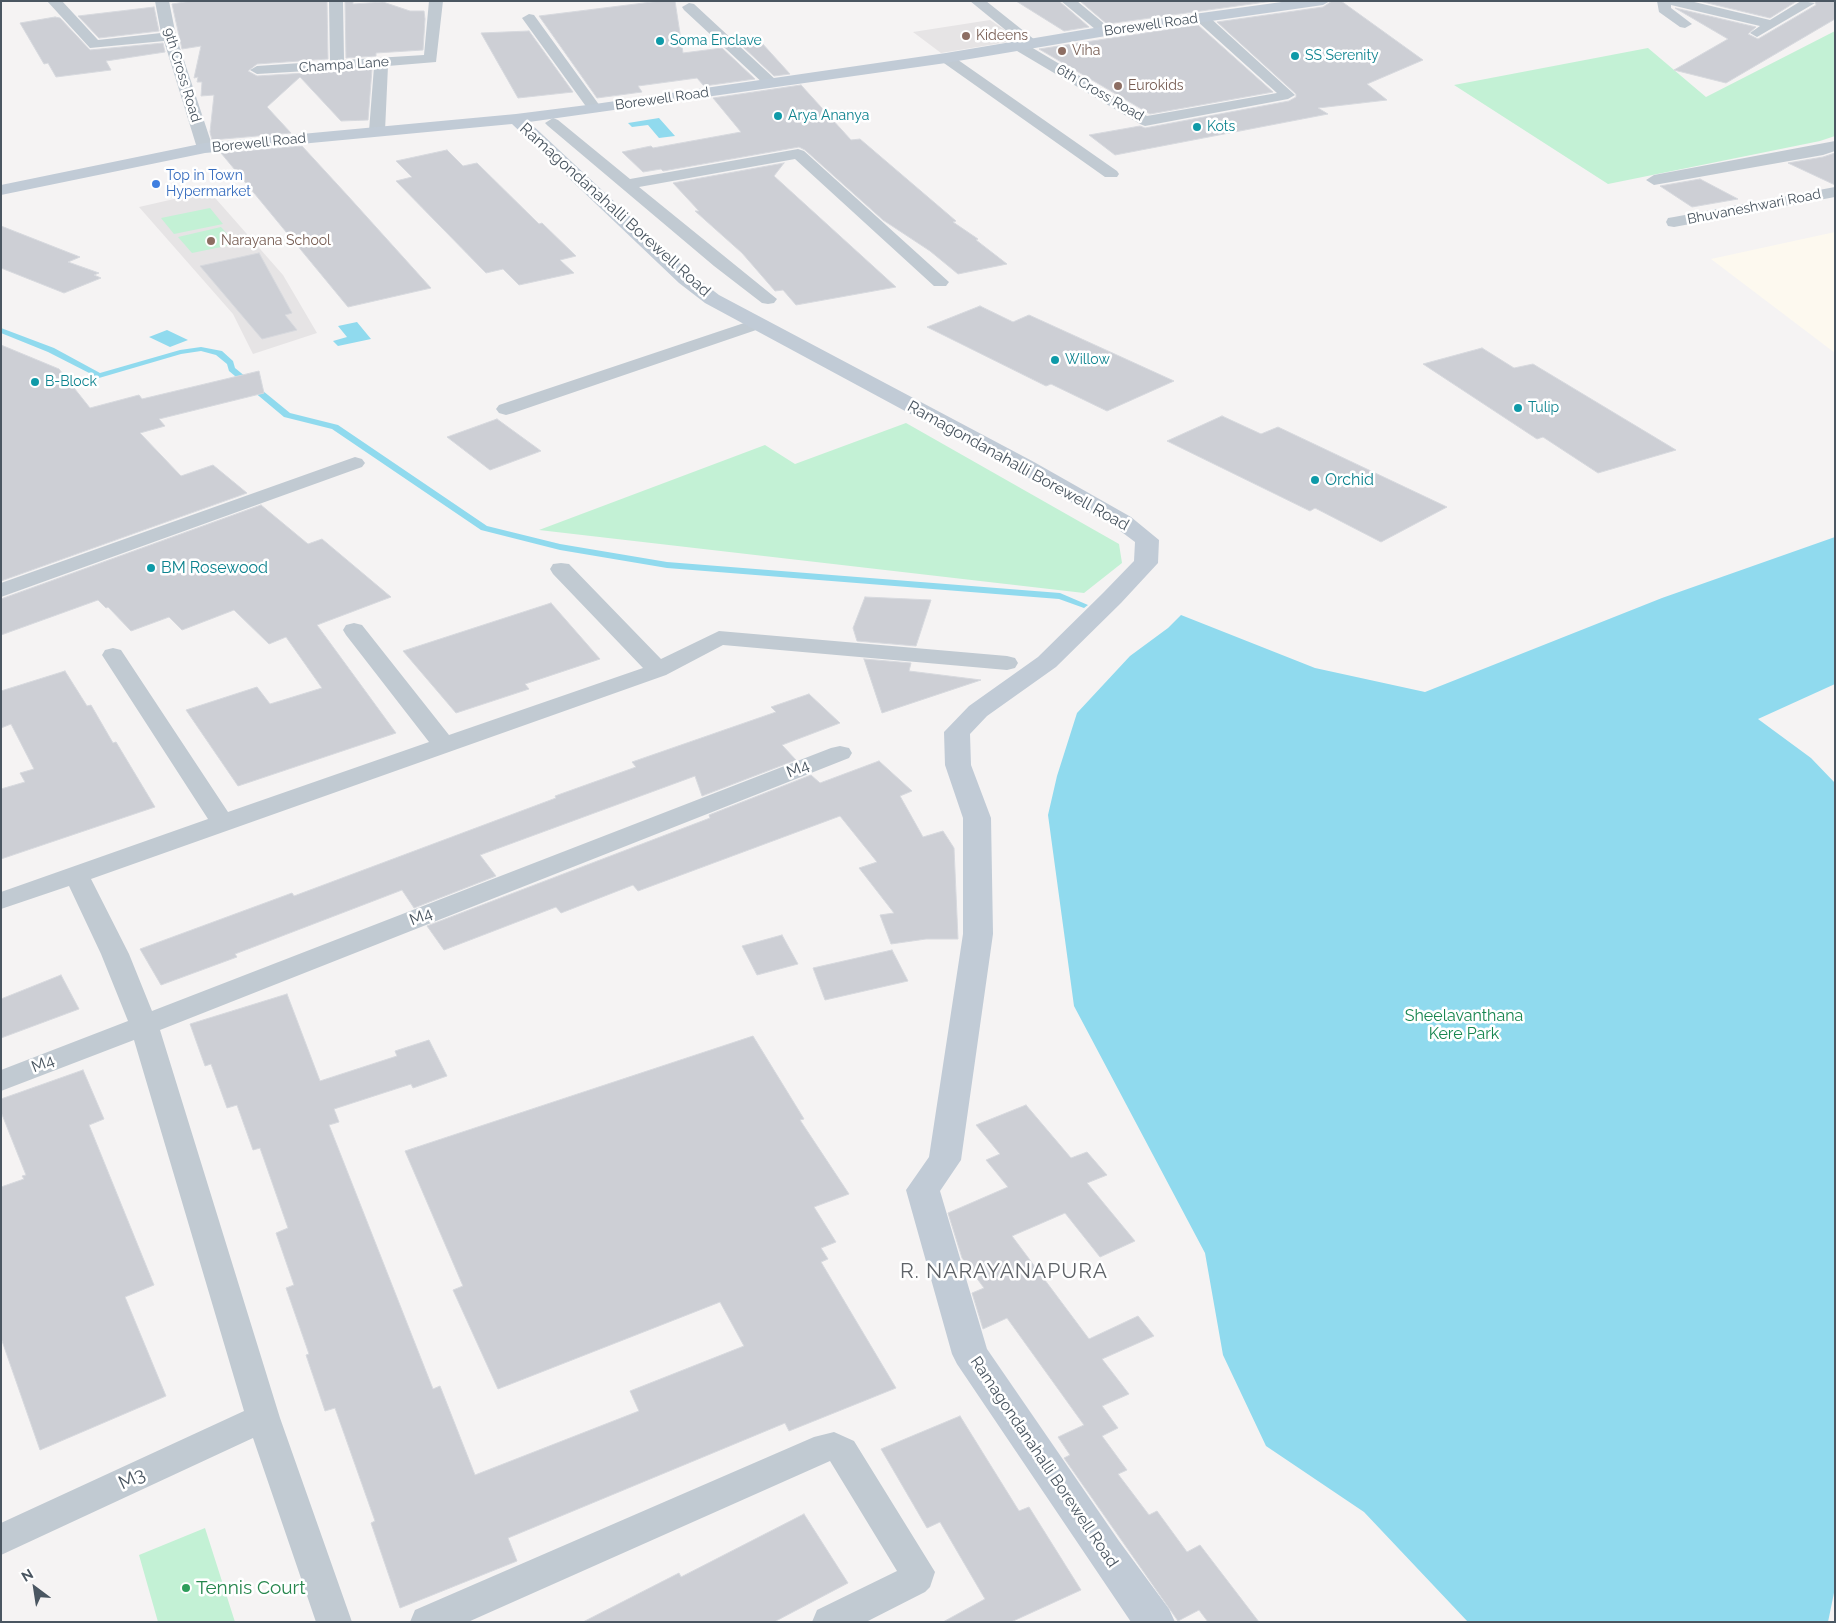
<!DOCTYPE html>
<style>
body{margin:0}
#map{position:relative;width:1836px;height:1623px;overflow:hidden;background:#f5f3f3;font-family:Raleway,sans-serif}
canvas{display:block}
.frame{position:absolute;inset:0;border:2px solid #4a5661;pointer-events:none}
.north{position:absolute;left:10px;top:1563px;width:50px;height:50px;-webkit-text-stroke:4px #fff;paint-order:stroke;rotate:329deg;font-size:14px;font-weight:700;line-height:20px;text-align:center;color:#4a5661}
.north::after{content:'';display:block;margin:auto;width:18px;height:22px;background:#4a5661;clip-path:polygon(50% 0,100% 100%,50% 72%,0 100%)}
</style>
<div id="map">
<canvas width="1836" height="1623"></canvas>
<div class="frame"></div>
<div class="north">N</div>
</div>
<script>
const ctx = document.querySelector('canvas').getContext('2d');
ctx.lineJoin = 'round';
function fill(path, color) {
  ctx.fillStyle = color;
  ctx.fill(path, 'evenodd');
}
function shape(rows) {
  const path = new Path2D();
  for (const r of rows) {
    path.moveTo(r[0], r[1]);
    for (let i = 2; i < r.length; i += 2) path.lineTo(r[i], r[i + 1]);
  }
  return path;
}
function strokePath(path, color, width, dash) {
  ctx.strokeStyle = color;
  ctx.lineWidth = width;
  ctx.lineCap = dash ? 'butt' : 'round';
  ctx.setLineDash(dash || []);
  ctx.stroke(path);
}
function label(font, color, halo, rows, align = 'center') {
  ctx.font = font + ' Raleway,sans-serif';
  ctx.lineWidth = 5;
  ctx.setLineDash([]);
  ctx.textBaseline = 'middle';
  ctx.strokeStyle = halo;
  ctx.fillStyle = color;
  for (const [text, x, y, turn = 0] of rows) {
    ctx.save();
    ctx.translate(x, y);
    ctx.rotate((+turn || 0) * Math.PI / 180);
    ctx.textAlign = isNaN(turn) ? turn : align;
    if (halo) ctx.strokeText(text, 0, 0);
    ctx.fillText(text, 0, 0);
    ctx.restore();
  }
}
fill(shape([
 [1835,232,1835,353,1711,259]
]), '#fdf9ef');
fill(shape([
 [990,20,1020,40,941,53,913,32],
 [209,191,283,275,317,333,253,354,233,314,139,207]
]), '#e6e4e5');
fill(shape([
 [1835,31,1835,136,1820,141,1608,184,1454,85,1648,48,1706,97],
 [210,208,223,224,174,234,161,218],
 [221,227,236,244,192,253,178,237],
 [906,423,1119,544,1122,563,1084,593,539,530,765,445,795,464],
 [205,1528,235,1622,158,1622,139,1555]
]), '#c3f1d5');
fill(shape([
 [659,118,675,136,659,138,648,125,632,127,628,123],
 [357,322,371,339,338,346,333,341,347,337,338,326],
 [167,330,188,340,170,347,149,337],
 [1835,537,1835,684,1758,719,1811,758,1835,783,1835,1588,1828,1622,1468,1622,1364,1512,1266,1446,1223,1355,1205,1253,1074,1006,1048,815,1057,776,1077,713,1130,656,1168,628,1181,615,1315,668,1425,692,1662,598]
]), '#90daee');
fill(shape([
 [1,328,54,348,100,373,180,350,201,347,222,351,233,361,235,368,290,413,338,425,487,526,560,544,667,562,1060,593,1088,605,1084,608,1059,599,667,568,560,550,481,530,332,429,284,417,229,371,227,364,216,355,201,351,181,354,99,378,48,352,1,333,1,328]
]), '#90daee');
const building = shape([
 [191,1,327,1,328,59,257,64,248,71,257,76,372,69,368,120,341,121,300,77,267,107,291,133,212,140,210,132,214,95,201,96,202,82,197,82,198,77,194,78,201,46,182,49,172,4,191,1],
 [345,1,353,1,353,4,383,2,410,11,424,11,425,19,423,50,376,53,376,56,346,58,345,1],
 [660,1,675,1,683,53,722,48,755,79,704,86,697,78,638,86,642,92,597,98,539,16,660,1],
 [1016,1,1059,1,1089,27,1064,31,1016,1],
 [1080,1,1273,1,1107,24,1080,1],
 [1332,1,1341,1,1423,60,1367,84,1387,100,1318,108,1328,114,1115,155,1089,135,1140,126,1145,128,1289,101,1296,97,1296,94,1217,22,1323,7,1332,1],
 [1699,1,1797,1,1770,18,1699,1],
 [1815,1,1835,1,1835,19,1726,83,1674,70,1728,39,1675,8,1756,27,1748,34,1758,39,1816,5,1815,1],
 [154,7,159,31,99,38,78,16,154,7],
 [55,17,60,18,90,50,163,43,165,52,106,61,111,70,56,77,48,63,44,64,20,23,55,17],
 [1198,25,1273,92,1150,114,1039,49,1198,25],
 [529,31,573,92,518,98,481,33,529,31],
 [761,42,790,74,774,76,741,45,761,42],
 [801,85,851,140,860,139,956,221,953,222,978,239,976,240,1007,264,958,274,930,251,883,220,805,150,799,147,663,171,661,169,643,172,622,152,651,146,653,148,741,132,713,98,801,85],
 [302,146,348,196,431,288,348,307,221,153,302,146],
 [447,150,463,166,477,163,539,224,542,223,576,256,560,260,574,273,519,285,503,269,486,273,396,181,412,177,396,161,447,150],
 [1835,153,1835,185,1788,163,1823,157,1835,153],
 [784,163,774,176,896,287,796,305,783,290,775,291,742,253,695,211,699,211,673,183,784,163],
 [1700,179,1738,199,1692,207,1660,186,1700,179],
 [1,226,80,257,68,262,99,273,94,275,101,278,64,293,1,268,1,226],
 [259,253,292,313,285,315,297,330,262,339,200,266,259,253],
 [980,306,1013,322,1029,315,1174,381,1107,411,1051,384,1046,386,927,327,980,306],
 [1,345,59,369,90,408,139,395,142,399,259,371,264,393,159,419,165,426,140,433,181,476,213,465,247,493,1,581,1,345],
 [1482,348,1514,368,1533,364,1676,450,1598,473,1543,437,1537,439,1423,364,1482,348],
 [1222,416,1261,434,1278,427,1447,507,1381,542,1315,508,1310,511,1167,441,1222,416],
 [497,419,541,451,490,470,447,437,497,419],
 [261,505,308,544,322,539,391,597,317,625,396,733,238,786,186,710,257,687,270,704,322,688,286,637,269,644,234,610,182,630,169,617,131,631,108,607,106,608,98,600,1,635,1,599,261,505],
 [865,597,931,600,916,646,857,641,853,628,865,597],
 [551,603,600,659,525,684,529,689,456,713,403,651,551,603],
 [864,659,911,663,909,671,981,680,882,713,864,659],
 [65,671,87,706,91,705,113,743,116,742,155,807,1,859,1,789,25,782,20,773,34,769,11,724,1,728,1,691,65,671],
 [809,694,840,723,782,745,796,760,702,796,695,776,480,855,496,876,414,908,402,890,235,954,237,957,161,985,140,949,292,893,294,896,556,798,555,796,636,767,632,762,776,712,771,707,809,694],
 [879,761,912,791,900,796,923,837,943,831,954,848,958,939,926,939,891,944,880,915,894,913,859,868,877,862,840,816,638,891,633,885,561,913,556,907,444,950,427,926,710,818,709,815,811,775,820,783,879,761],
 [782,935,798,964,757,975,742,946,782,935],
 [892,950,908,981,825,1000,813,968,892,950],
 [61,975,79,1009,1,1038,1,999,61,975],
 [287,994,320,1081,397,1056,395,1051,429,1040,447,1076,413,1088,411,1084,334,1109,339,1122,329,1125,433,1389,440,1386,475,1475,639,1411,630,1391,744,1346,720,1302,498,1389,453,1290,463,1286,405,1151,753,1036,804,1119,800,1120,849,1194,814,1207,836,1242,821,1248,828,1259,821,1262,896,1388,789,1431,785,1423,508,1538,517,1561,400,1608,371,1523,375,1521,335,1408,325,1411,306,1355,309,1354,286,1288,294,1285,276,1233,288,1228,260,1148,253,1150,237,1105,227,1108,211,1064,205,1066,190,1024,287,994],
 [83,1070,104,1119,89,1125,154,1285,125,1297,166,1396,40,1450,1,1338,1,1187,24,1179,22,1176,26,1175,1,1112,1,1099,83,1070],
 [1026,1105,1071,1158,1087,1152,1107,1175,1087,1183,1135,1241,1100,1257,1065,1213,1012,1236,1089,1339,1138,1316,1154,1336,1102,1359,1129,1394,1102,1406,1118,1428,1102,1436,1127,1470,1118,1474,1149,1515,1157,1511,1187,1552,1200,1545,1259,1622,1208,1622,1199,1610,1178,1621,1064,1458,1070,1455,1058,1437,1084,1425,1007,1318,983,1329,972,1293,984,1288,962,1258,948,1213,1008,1187,986,1160,1000,1154,976,1125,1026,1105],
 [960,1416,1019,1511,1029,1507,1081,1590,1011,1622,943,1622,985,1599,940,1522,927,1528,881,1449,960,1416],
 [804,1514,848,1583,774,1622,583,1622,679,1573,681,1577,804,1514]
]);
fill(building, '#cdcfd5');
strokePath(building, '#d7d9de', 1);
fill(shape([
 [47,1,62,1,98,40,161,33,155,1,169,1,176,36,213,148,210,151,200,151,197,148,164,41,90,48,47,1],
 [329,1,343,1,344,60,424,55,429,1,443,1,436,62,388,66,385,131,382,134,377,136,369,131,374,67,257,74,250,70,257,66,330,61,329,1],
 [970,1,986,1,1035,40,1037,43,1031,47,1147,116,1277,93,1197,21,1195,18,1197,15,1202,14,1207,15,1295,95,1288,99,1145,126,1140,124,1012,48,1010,45,1012,42,1019,41,970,1],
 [1061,1,1077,1,1113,31,1106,35,1101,34,1061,1],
 [1657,1,1690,1,1770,20,1801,1,1815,3,1757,37,1750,33,1760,26,1671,5,1671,8,1692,24,1685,28,1680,27,1659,12,1657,1],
 [689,3,694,4,776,80,778,83,776,86,766,86,684,10,682,7,689,3],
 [529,14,534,15,600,106,602,109,600,112,590,112,522,18,529,14],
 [946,54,951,55,1117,171,1119,174,1117,177,1105,177,941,61,939,58,946,54],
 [553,118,558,120,630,179,798,149,804,151,949,282,946,286,934,286,795,159,639,187,777,299,774,303,768,304,762,303,714,266,548,126,545,123,553,118],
 [1835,141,1835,151,1823,155,1654,185,1646,180,1654,175,1835,141],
 [1835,187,1835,197,1674,227,1668,226,1666,222,1668,218,1674,217,1835,187],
 [756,319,762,320,765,324,762,328,513,413,506,415,499,413,496,409,499,405,756,319],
 [355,457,362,459,365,463,362,467,1,597,1,583,355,457],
 [561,563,569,564,661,659,719,631,1007,656,1015,658,1018,663,1015,668,1007,670,723,645,666,675,91,879,129,954,152,1011,831,748,840,746,849,748,852,753,849,758,160,1030,280,1418,352,1622,316,1622,253,1438,1,1555,1,1523,244,1411,134,1040,1,1091,1,1070,128,1021,101,954,69,886,1,909,1,892,208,819,102,655,105,650,113,648,121,650,228,812,429,742,346,635,343,630,346,625,354,623,362,625,449,735,643,668,553,574,550,569,553,564,561,563],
 [834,1432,854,1441,935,1572,930,1587,925,1592,866,1622,812,1622,817,1610,897,1571,830,1461,468,1622,410,1622,415,1610,814,1437,834,1432]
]), '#c1cad2');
fill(shape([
 [1289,1,1330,1,1323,5,1106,36,946,63,529,122,693,275,719,295,1034,462,1131,517,1159,540,1158,563,1121,603,1056,667,987,716,970,734,971,765,991,818,993,934,961,1160,940,1191,987,1349,1119,1541,1169,1609,1175,1622,1131,1622,957,1364,952,1354,906,1190,929,1157,963,934,963,818,945,765,944,732,969,706,1038,657,1103,593,1134,561,1135,542,1115,527,1018,472,705,303,679,283,512,124,205,153,1,195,1,185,205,143,516,114,595,104,946,53,1106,26,1289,1]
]), '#c1cbd6');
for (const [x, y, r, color] of [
 [966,36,5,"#8d6e63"],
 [660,41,5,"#0f9aa8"],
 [1062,51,5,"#8d6e63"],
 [1295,56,5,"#0f9aa8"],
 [1118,86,5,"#8d6e63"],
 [778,116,5,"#0f9aa8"],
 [1197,127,5,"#0f9aa8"],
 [156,184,5,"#3f7fe0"],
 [211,241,5,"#8d6e63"],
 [1055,360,5,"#0f9aa8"],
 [35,382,5,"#0f9aa8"],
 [1518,408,5,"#0f9aa8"],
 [1315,480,5,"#0f9aa8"],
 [151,568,5,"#0f9aa8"],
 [186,1588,5,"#2e9e5b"]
]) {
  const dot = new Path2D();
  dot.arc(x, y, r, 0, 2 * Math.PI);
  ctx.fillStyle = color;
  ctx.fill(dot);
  strokePath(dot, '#fff', 2);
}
label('14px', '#4a5661', '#fff', [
 ["Borewell Road",1151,25,-8],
 ["Champa Lane",344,65,-4],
 ["9th Cross Road",182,75,73],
 ["6th Cross Road",1100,93,30],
 ["Borewell Road",662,99,-8],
 ["Borewell Road",259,143,-6],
 ["Bhuvaneshwari Road",1754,207,-11]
]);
label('14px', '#785e54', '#fff', [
 ["Kideens",976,36],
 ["Viha",1072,51],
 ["Eurokids",1128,86],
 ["Narayana School",221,241]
], 'left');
label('14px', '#0d838f', '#fff', [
 ["Soma Enclave",670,41],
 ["SS Serenity",1305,56],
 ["Arya Ananya",788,116],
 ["Kots",1207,127],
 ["Willow",1065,360],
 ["B-Block",45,382],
 ["Tulip",1528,408]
], 'left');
label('14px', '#366cbe', '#fff', [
 ["Top in Town",166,176],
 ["Hypermarket",166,192]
], 'left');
label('16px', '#4a5661', '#fff', [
 ["Ramagondanahalli Borewell Road",615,210,42],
 ["Ramagondanahalli Borewell Road",1018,466,29],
 ["M4",798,769,-22],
 ["M4",421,917,-21],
 ["M4",43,1064,-21],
 ["Ramagondanahalli Borewell Road",1044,1462,56]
]);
label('16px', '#0d838f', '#fff', [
 ["Orchid",1325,480],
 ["BM Rosewood",161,568]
], 'left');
label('16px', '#17864f', '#fff', [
 ["Sheelavanthana",1464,1016],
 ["Kere Park",1464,1034]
]);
label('19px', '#4a5661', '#fff', [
 ["M3",132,1479,-25]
]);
label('19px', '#27864d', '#fff', [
 ["Tennis Court",196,1588]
], 'left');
ctx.letterSpacing = '1px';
label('21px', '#5f6368', '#fff', [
 ["R. NARAYANAPURA",1004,1272]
]);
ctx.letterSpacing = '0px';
</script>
